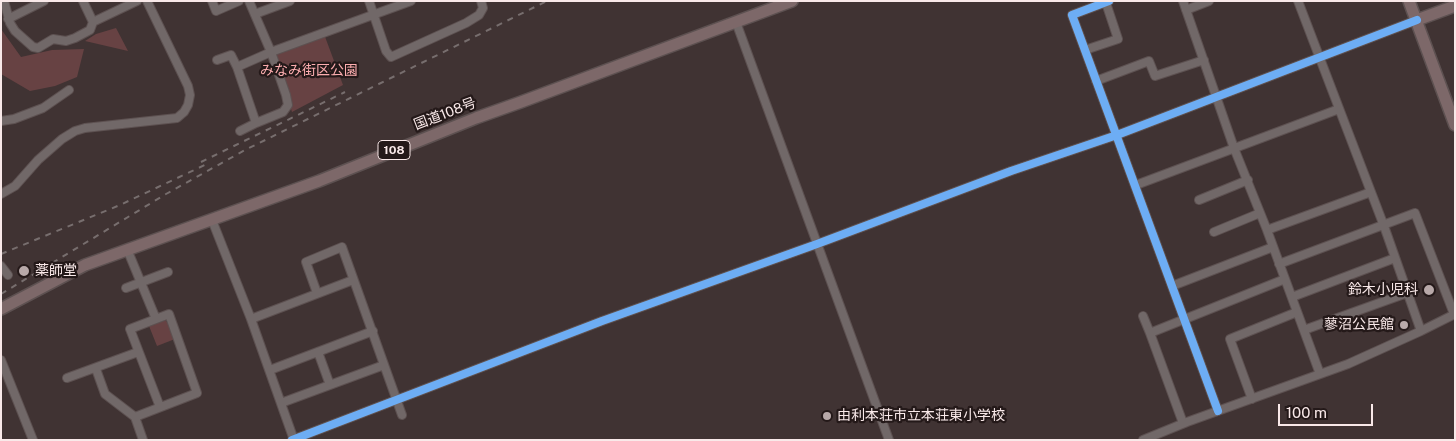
<!DOCTYPE html>
<meta charset="utf-8">
<style>
body{margin:0}
#map{position:relative;width:1456px;height:441px;overflow:hidden;background:#403333;font-family:"Public Sans",sans-serif}
canvas{display:block}
.frame{position:absolute;inset:0;border:2px solid #f9e9e9;pointer-events:none}
.scale{position:absolute;left:1278px;top:404px;width:95px;height:22px;box-sizing:border-box;border:2px solid #f9e9e9;border-top:0;padding-left:6px;font-size:15px;line-height:18px;white-space:nowrap;color:#f9e9e9;-webkit-text-stroke:4px #241919;paint-order:stroke}
</style>
<div id="map">
<canvas width="1456" height="441"></canvas>
<div class="frame"></div>
<div class="scale">100 m</div>
</div>
<script>
const ctx = document.querySelector('canvas').getContext('2d');
ctx.lineJoin = 'round';
function fill(path, color) {
  ctx.fillStyle = color;
  ctx.fill(path, 'evenodd');
}
function shape(rows) {
  const path = new Path2D();
  for (const r of rows) {
    path.moveTo(r[0], r[1]);
    for (let i = 2; i < r.length; i += 2) path.lineTo(r[i], r[i + 1]);
  }
  return path;
}
function strokePath(path, color, width, dash) {
  ctx.strokeStyle = color;
  ctx.lineWidth = width;
  ctx.lineCap = dash ? 'butt' : 'round';
  ctx.setLineDash(dash || []);
  ctx.stroke(path);
}
function label(font, color, halo, rows, align = 'center') {
  ctx.font = font + ' "Public Sans","Noto Sans JP",sans-serif';
  ctx.lineWidth = 4.5;
  ctx.setLineDash([]);
  ctx.textBaseline = 'middle';
  ctx.strokeStyle = halo;
  ctx.fillStyle = color;
  for (const [text, x, y, turn = 0] of rows) {
    ctx.save();
    ctx.translate(x, y);
    ctx.rotate((+turn || 0) * Math.PI / 180);
    ctx.textAlign = isNaN(turn) ? turn : align;
    if (halo) ctx.strokeText(text, 0, 0);
    ctx.fillText(text, 0, 0);
    ctx.restore();
  }
}
fill(shape([
 [116,28,128,51,85,41,96,34],
 [1,29,21,57,52,50,84,49,77,77,55,86,30,91,1,74],
 [324,34,343,85,292,112,273,54],
 [165,320,169,324,175,339,157,346,149,326]
]), '#674243');
const minor = shape([
 [4,1,10,23,15,31,33,47,38,48,53,39,66,41,75,38,90,30,93,22],
 [83,1,93,22,137,1],
 [212,1,216,11,239,1],
 [249,1,271,52,286,95,288,105,283,112,256,123,237,67,271,52,411,1],
 [369,1,386,51,391,57,466,23,479,15,483,8,481,1],
 [1109,1,1072,15,1218,411],
 [1183,1,1234,148,1267,230,1320,374],
 [1298,1,1384,226,1421,331],
 [1186,10,1209,1],
 [255,14,290,1],
 [8,19,44,1],
 [736,22,889,440],
 [1085,50,1118,39,1106,3],
 [217,60,231,55,237,67],
 [1096,81,1149,61,1155,76,1204,60],
 [1,121,14,119,43,108,69,90],
 [240,131,256,123],
 [1136,185,1339,109],
 [1,194,15,186,38,160,62,139,75,131,85,128,177,118,184,112,188,105,190,95,188,86,147,1],
 [1199,200,1248,180],
 [212,220,251,319,294,440],
 [1267,230,1371,192],
 [1214,232,1260,213],
 [127,249,156,319],
 [1279,264,1415,213,1454,314],
 [1,266,8,275],
 [1172,286,1273,247],
 [126,288,168,272],
 [317,293,306,262,342,247,402,415],
 [1292,297,1395,258],
 [1143,316,1150,333],
 [251,319,353,280],
 [1304,330,1407,293],
 [318,352,330,385],
 [1,360,33,440],
 [96,369,105,394,135,417,143,440],
 [270,370,373,331],
 [67,378,138,352],
 [1252,399,1230,339,1297,312],
 [281,403,384,365],
 [135,417,197,393,169,314,130,329,160,407],
 [1183,423,1150,333,1285,279],
 [292,440,602,321,817,244,1011,171,1117,135,1417,20],
 [1143,440,1187,422,1348,364,1421,331,1455,314]
]);
const highway = shape([
 [1409,1,1455,125],
 [1417,20,1455,6],
 [1,309,85,265,319,181,476,118,521,102,792,1]
]);
strokePath(minor, '#5d5151', 10);
strokePath(highway, '#5d5151', 14);
strokePath(minor, '#716868', 8);
strokePath(highway, '#7d6869', 11);
strokePath(shape([
 [201,162,345,92],
 [1,254,120,205,209,163],
 [1,294,166,194,245,150,547,1]
]), '#776e6e', 2, [6, 6]);
strokePath(shape([
 [1109,1,1072,15,1218,411],
 [292,440,602,321,817,244,1011,171,1117,135,1417,20]
]), '#6dadf4', 8);
for (const [x, y, r, color] of [
 [24,271,6,"#b8a9a9"],
 [1429,290,6,"#b8a9a9"],
 [1404,325,5,"#b8a9a9"],
 [827,416,5,"#b8a9a9"]
]) {
  const dot = new Path2D();
  dot.arc(x, y, r, 0, 2 * Math.PI);
  ctx.fillStyle = color;
  ctx.fill(dot);
  strokePath(dot, '#241919', 2);
}
for (const [x, y, w] of [
 [394,150,32]
]) {
  const box = new Path2D();
  box.roundRect(x - w / 2, y - 9.5, w, 19, 4);
  ctx.fillStyle = '#241919';
  ctx.fill(box);
  strokePath(box, '#f9e9e9', 1);
}
label('bold 12px', '#f9e9e9', null, [
 ["108",394,150]
]);
label('14px', '#fdaeb0', '#241919', [
 ["みなみ街区公園",309,71]
]);
label('14px', '#f9e9e9', '#241919', [
 ["国道108号",445,114,-21]
]);
label('14px', '#f9e9e9', '#241919', [
 ["薬師堂",35,271],
 ["鈴木小児科",1418,290,"right"],
 ["蓼沼公民館",1394,325,"right"],
 ["由利本荘市立本荘東小学校",837,416]
], 'left');
</script>
